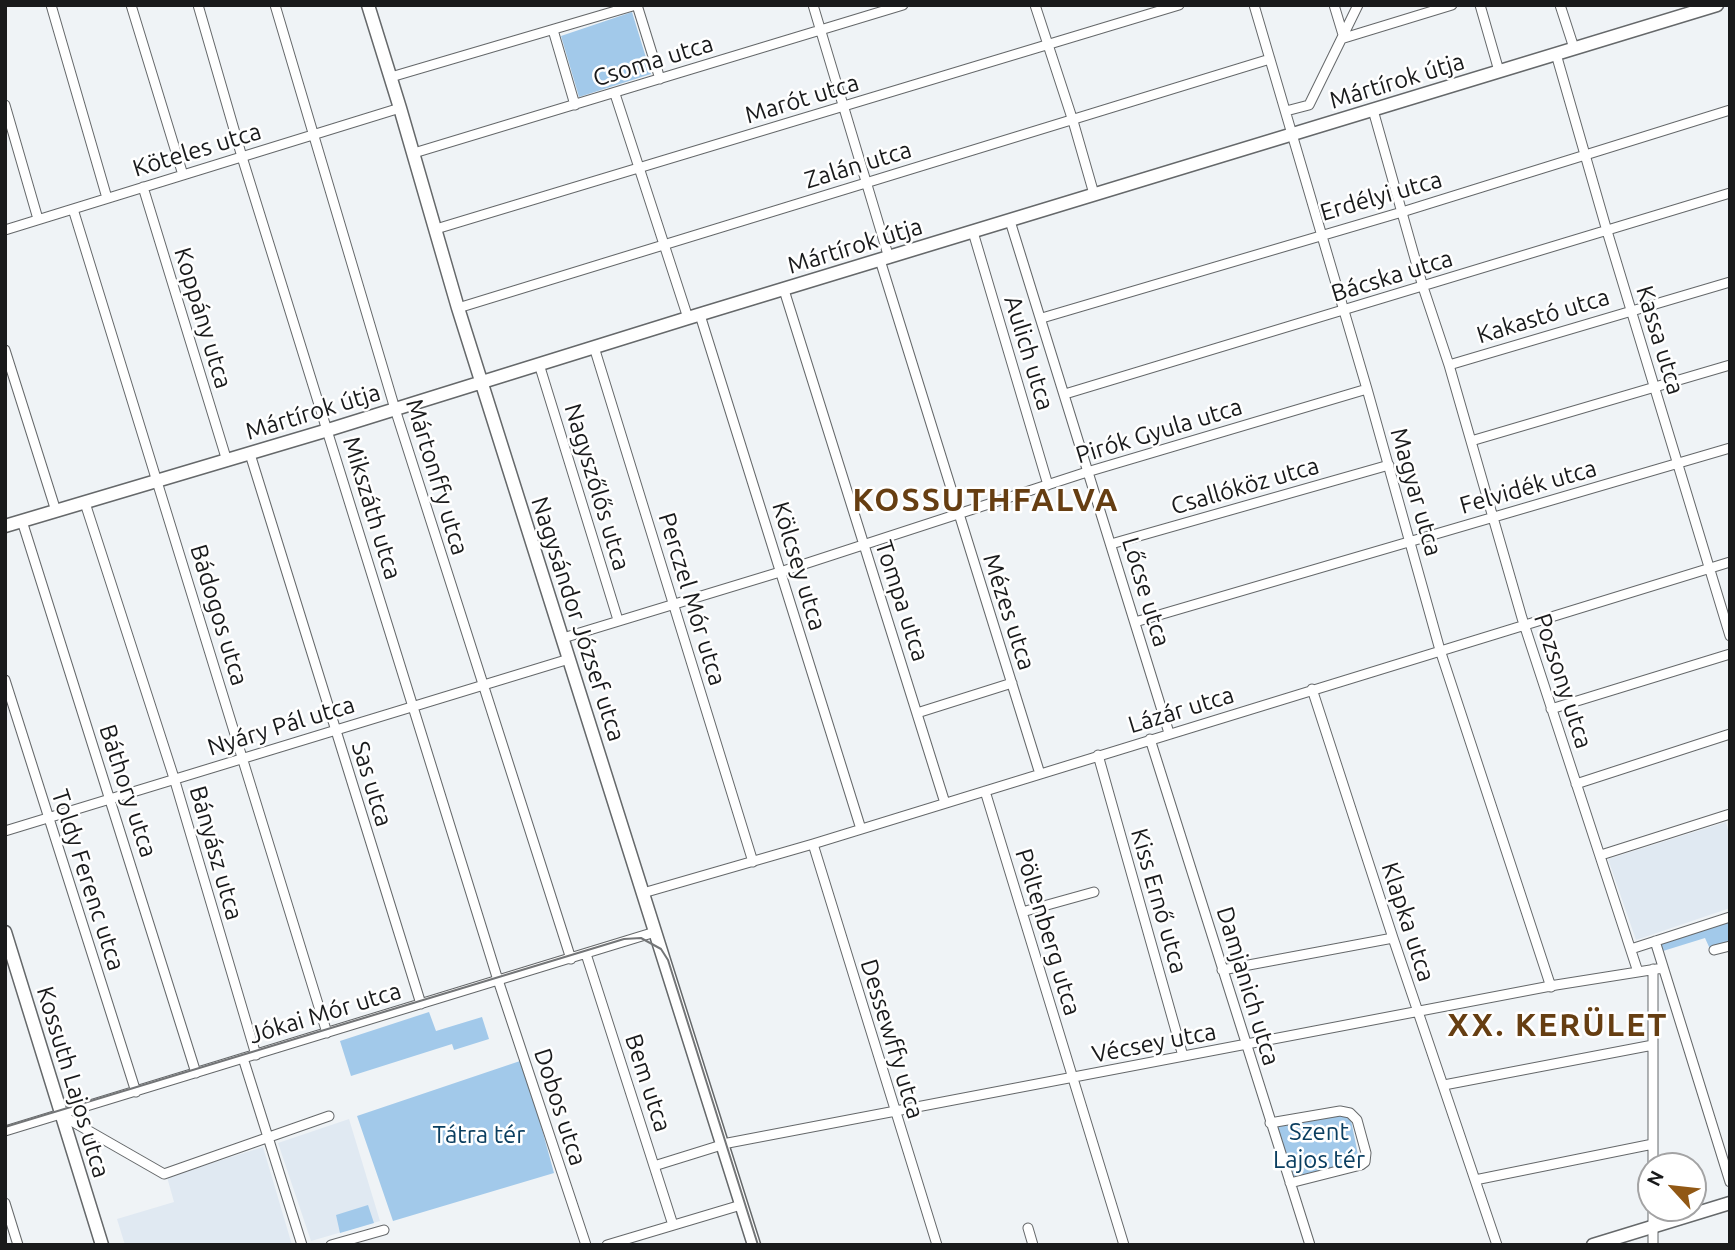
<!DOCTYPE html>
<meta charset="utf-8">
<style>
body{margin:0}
#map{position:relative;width:1735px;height:1250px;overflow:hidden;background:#eff3f6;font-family:Ubuntu,sans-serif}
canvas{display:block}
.frame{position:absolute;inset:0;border:7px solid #191a1b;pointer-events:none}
.north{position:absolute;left:1637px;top:1152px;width:70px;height:70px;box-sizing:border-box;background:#fff;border:2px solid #a3a3a4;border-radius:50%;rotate:297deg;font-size:19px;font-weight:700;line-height:28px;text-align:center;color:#191a1b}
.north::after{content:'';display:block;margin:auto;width:24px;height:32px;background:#915814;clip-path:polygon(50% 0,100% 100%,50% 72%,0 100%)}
</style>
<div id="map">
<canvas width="1735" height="1250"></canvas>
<div class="frame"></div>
<div class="north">N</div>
</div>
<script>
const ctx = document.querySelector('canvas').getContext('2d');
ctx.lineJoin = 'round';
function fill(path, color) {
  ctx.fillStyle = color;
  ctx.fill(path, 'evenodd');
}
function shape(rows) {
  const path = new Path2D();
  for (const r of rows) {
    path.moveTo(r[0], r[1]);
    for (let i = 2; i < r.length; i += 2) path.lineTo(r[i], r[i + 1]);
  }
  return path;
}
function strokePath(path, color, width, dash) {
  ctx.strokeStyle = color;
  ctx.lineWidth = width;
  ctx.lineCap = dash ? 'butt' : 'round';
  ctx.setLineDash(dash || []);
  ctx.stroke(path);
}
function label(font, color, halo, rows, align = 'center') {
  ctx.font = font + ' Ubuntu,sans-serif';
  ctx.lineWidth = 5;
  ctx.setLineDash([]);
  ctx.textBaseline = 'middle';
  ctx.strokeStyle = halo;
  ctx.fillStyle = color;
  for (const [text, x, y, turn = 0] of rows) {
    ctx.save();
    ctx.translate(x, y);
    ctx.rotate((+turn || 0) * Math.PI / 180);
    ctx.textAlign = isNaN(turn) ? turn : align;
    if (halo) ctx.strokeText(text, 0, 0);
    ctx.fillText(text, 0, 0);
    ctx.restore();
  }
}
fill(shape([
 [1726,822,1730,837,1730,908,1636,940,1608,859],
 [349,1119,380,1221,311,1241,278,1143],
 [263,1147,292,1245,125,1245,117,1219,174,1202,167,1177]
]), '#e0e9f2');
fill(shape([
 [632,12,651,74,579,97,561,36],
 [1730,921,1730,942,1710,949,1705,938,1663,951,1661,944],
 [429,1012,436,1031,482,1017,489,1039,454,1050,452,1044,351,1076,340,1041],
 [523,1060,554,1173,393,1221,357,1116],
 [1343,1114,1351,1120,1359,1160,1356,1164,1294,1179,1277,1127],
 [368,1205,374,1223,340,1233,336,1215]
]), '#a2c9ea');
const street = shape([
 [51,5,107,198],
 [131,5,183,175],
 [198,5,242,157,497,977,586,1245],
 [275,5,395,409,571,959],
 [637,5,660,79],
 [813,5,889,258],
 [1035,5,1073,121,1094,194],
 [1254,5,1367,389,1440,650,1551,987],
 [1334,5,1344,38,1452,5],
 [1480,5,1499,71],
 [1560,5,1574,48],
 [553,30,575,105],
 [1556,54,1607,231,1730,636],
 [391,77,636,5],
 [615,94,688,318],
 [5,105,38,219],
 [1373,110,1423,287,1449,365,1522,618,1638,972],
 [1286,111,1309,105,1358,5],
 [414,153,903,5],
 [143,187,227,461],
 [73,209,327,1033],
 [1010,221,1169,733],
 [436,229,1179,5],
 [5,230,400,108],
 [973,232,1048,485],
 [880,260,1040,774],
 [784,290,945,803],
 [458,308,1270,59],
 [700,315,861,829],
 [1042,318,1402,212,1730,110],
 [594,347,753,862],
 [5,350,56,511],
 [539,364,618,620],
 [1449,365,1730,282],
 [1065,394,1730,193],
 [1471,441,1730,365],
 [250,454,421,1004],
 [85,503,174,778,256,1055],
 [22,521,196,1073],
 [1111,544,1389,465],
 [1135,622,1730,448],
 [563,638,780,572,1087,472,1367,389],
 [5,680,136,1092],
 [1312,689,1393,938,1497,1245],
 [1551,709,1730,654],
 [917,713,1012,683],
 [1150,739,1310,1245],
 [1098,755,1183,1056],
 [1576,784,1730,734],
 [985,791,1124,1245],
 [5,831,569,659],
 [813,844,937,1245],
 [1601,855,1730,814],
 [643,893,813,844,1730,562],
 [1022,912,1094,892],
 [1655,941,1730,1182],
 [1631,949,1730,917],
 [1714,950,1730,946],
 [586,954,673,1225],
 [1222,970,1393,938],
 [243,1058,302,1245],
 [1444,1085,1653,1045],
 [61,1115,164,1174,329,1116],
 [1270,1123,1340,1111,1350,1113,1357,1120,1366,1153,1365,1162,1361,1165,1290,1183],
 [5,1131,655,932],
 [654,1166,728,1143,1556,985,1663,968],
 [1653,1166,1653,969],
 [1475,1180,1653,1144],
 [5,1203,18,1245],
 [1028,1228,1033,1245],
 [331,1245,384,1230],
 [607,1245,741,1205],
 [1653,1245,1653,1208]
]);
const secondary = shape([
 [368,5,400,108,458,308,754,1245],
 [5,526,328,430,688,318,1717,5],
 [5,932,102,1245],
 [1593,1245,1730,1203]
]);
strokePath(street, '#65686a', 11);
strokePath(secondary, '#65686a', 15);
strokePath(street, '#fff', 9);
strokePath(secondary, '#fff', 12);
strokePath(shape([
 [5,1127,624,939,641,938,661,949,668,960,758,1245]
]), '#737577', 2);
label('24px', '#191a1b', '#fff', [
 ["Csoma utca",653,61,-17],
 ["Mártírok útja",1397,81,-17],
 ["Marót utca",802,99,-17],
 ["Köteles utca",197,150,-17],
 ["Zalán utca",858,165,-17],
 ["Erdélyi utca",1381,196,-16],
 ["Mártírok útja",855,246,-17],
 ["Bácska utca",1392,276,-17],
 ["Kakastó utca",1543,316,-17],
 ["Koppány utca",203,318,73],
 ["Kassa utca",1660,340,73],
 ["Aulich utca",1029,353,73],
 ["Mártírok útja",313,412,-17],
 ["Pirók Gyula utca",1159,431,-17],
 ["Mártonffy utca",437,477,73],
 ["Csallóköz utca",1245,486,-16],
 ["Nagyszőlős utca",597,487,73],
 ["Felvidék utca",1528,487,-16],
 ["Magyar utca",1416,492,74],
 ["Mikszáth utca",372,508,73],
 ["Kölcsey utca",799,566,73],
 ["Lőcse utca",1146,592,73],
 ["Perczel Mór utca",692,599,73],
 ["Tompa utca",902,601,72],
 ["Mézes utca",1009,612,72],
 ["Bádogos utca",219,615,73],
 ["Nagysándor József utca",578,619,72],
 ["Pozsony utca",1563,681,72],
 ["Lázár utca",1181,710,-17],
 ["Nyáry Pál utca",281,726,-17],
 ["Sas utca",372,784,73],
 ["Báthory utca",128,791,72],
 ["Bányász utca",216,853,74],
 ["Toldy Ferenc utca",88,880,72],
 ["Kiss Ernő utca",1159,901,74],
 ["Klapka utca",1408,922,72],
 ["Pöltenberg utca",1048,932,73],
 ["Damjanich utca",1248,986,73],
 ["Jókai Mór utca",325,1013,-17],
 ["Dessewffy utca",892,1039,73],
 ["Vécsey utca",1154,1043,-11],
 ["Kossuth Lajos utca",73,1082,73],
 ["Bem utca",648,1083,72],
 ["Dobos utca",560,1107,72]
]);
label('24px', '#0a3e60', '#fff', [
 ["Szent",1319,1132],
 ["Lajos tér",1319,1160],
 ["Tátra tér",479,1135]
]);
ctx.letterSpacing = '2px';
label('bold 32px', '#663e12', '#fff', [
 ["KOSSUTHFALVA",986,500],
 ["XX. KERÜLET",1558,1025]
]);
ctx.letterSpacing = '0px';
</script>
